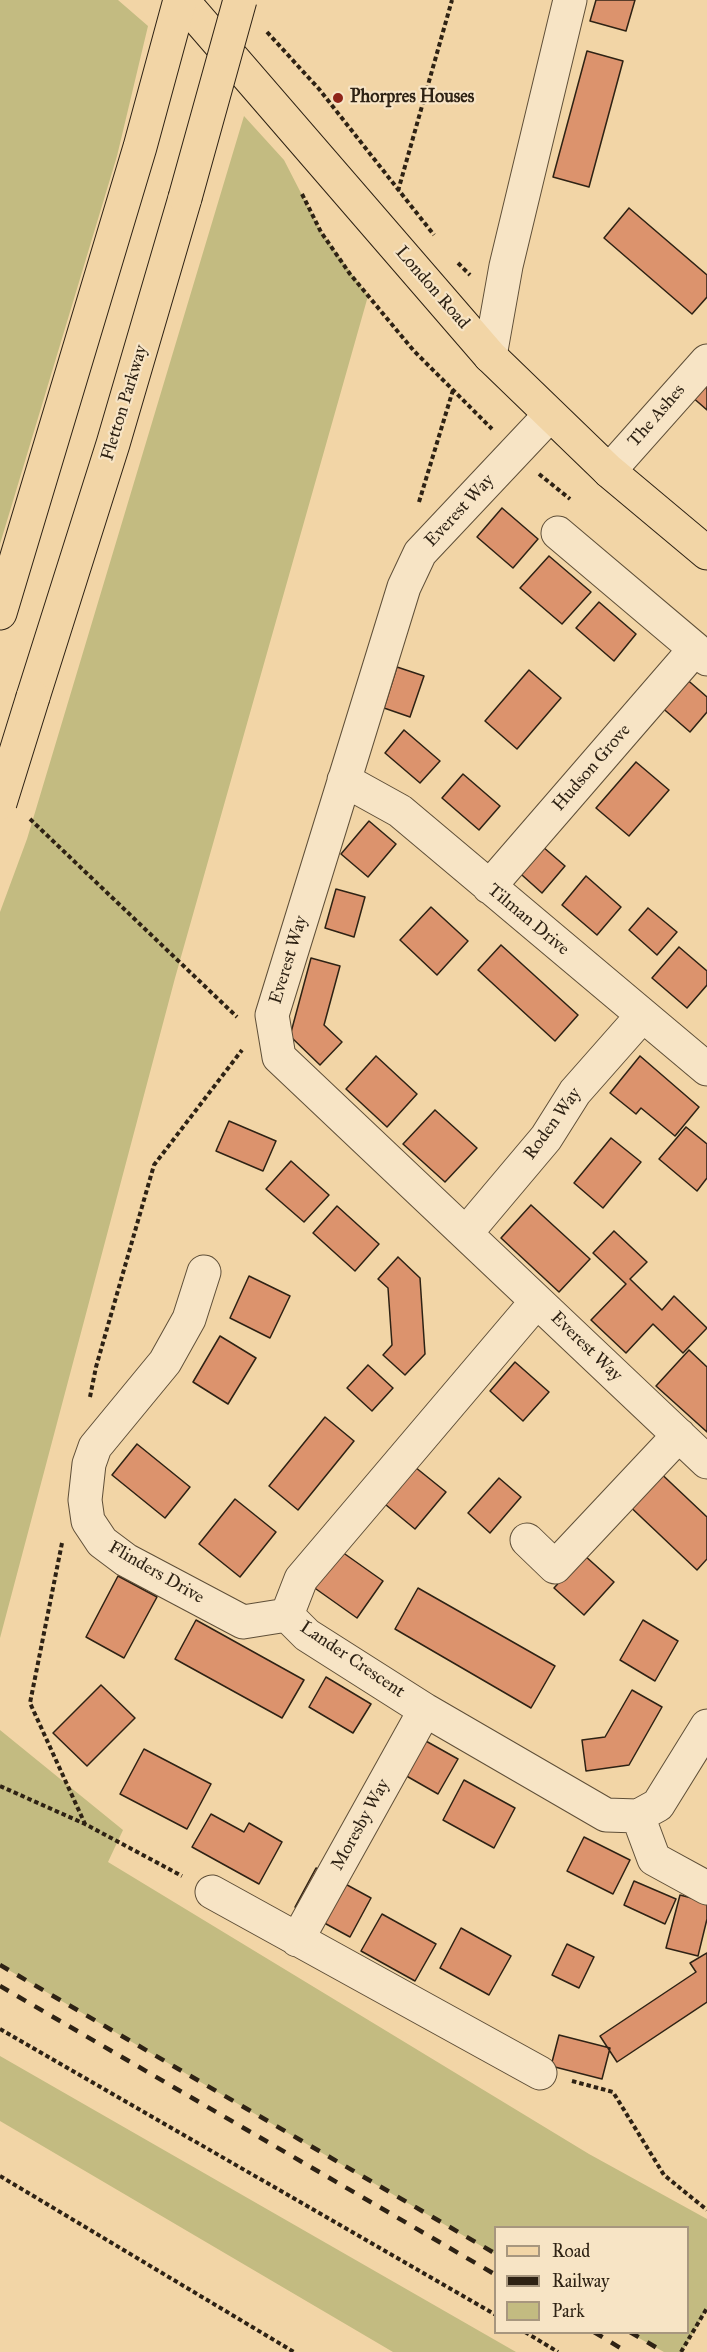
<!DOCTYPE html>
<style>
body{margin:0}
#map{position:relative;width:707px;height:2352px;overflow:hidden;background:#f2d5a6;font-family:"IM FELL Great Primer",serif}
canvas{display:block}
.legend{position:absolute;left:494px;top:2226px;width:195px;height:108px;box-sizing:border-box;background:#f7e4c5;border:2px solid #a7967e;margin:0;padding:8px 10px;list-style:none;font-size:18px;color:#2e2214}
.legend li{display:flex;align-items:center;gap:12px;height:30px}
.legend b{width:30px;border:2px solid #a7967e}
</style>
<div id="map">
<canvas width="707" height="2352"></canvas>
<ul class="legend">
<li><b style="height:8px;background:#f2d5a6"></b>Road</li>
<li><b style="height:8px;background:#2e2214"></b>Railway</li>
<li><b style="height:16px;background:#c3bb81"></b>Park</li>
</ul>
</div>
<script>
const ctx = document.querySelector('canvas').getContext('2d');
ctx.lineJoin = 'round';
function fill(path, color) {
  ctx.fillStyle = color;
  ctx.fill(path, 'evenodd');
}
function shape(rows) {
  const path = new Path2D();
  for (const r of rows) {
    path.moveTo(r[0], r[1]);
    for (let i = 2; i < r.length; i += 2) path.lineTo(r[i], r[i + 1]);
  }
  return path;
}
function strokePath(path, color, width, dash) {
  ctx.strokeStyle = color;
  ctx.lineWidth = width;
  ctx.lineCap = dash ? 'butt' : 'round';
  ctx.setLineDash(dash || []);
  ctx.stroke(path);
}
function label(font, color, halo, rows, align = 'center') {
  ctx.font = font + ' "IM FELL Great Primer",serif';
  ctx.lineWidth = 4.5;
  ctx.setLineDash([]);
  ctx.textBaseline = 'middle';
  ctx.strokeStyle = halo;
  ctx.fillStyle = color;
  for (const [text, x, y, turn = 0] of rows) {
    ctx.save();
    ctx.translate(x, y);
    ctx.rotate((+turn || 0) * Math.PI / 180);
    ctx.textAlign = isNaN(turn) ? turn : align;
    if (halo) ctx.strokeText(text, 0, 0);
    ctx.fillText(text, 0, 0);
    ctx.restore();
  }
}
fill(shape([
 [0,0,118,0,148,26,117,156,0,544],
 [244,116,284,160,321,232,368,296,175,978,0,1638,0,912,27,839],
 [0,1730,123,1830,108,1862,589,2154,707,2219,707,2308,682,2352,664,2352,630,2333,688,2332,688,2228,496,2228,495,2254,0,1965],
 [0,2056,516,2352,393,2352,0,2121]
]), '#c3bb81');
const building = shape([
 [596,0,635,0,626,31,590,21,596,0],
 [587,51,623,61,589,187,553,177,587,51],
 [629,208,707,275,707,297,692,314,604,238,629,208],
 [707,378,707,410,691,396,707,378],
 [502,508,538,539,513,568,477,537,502,508],
 [549,556,591,592,562,624,520,588,549,556],
 [599,602,636,634,614,661,576,628,599,602],
 [397,667,424,676,410,717,384,708,397,667],
 [529,670,561,698,517,749,485,721,529,670],
 [676,670,707,697,707,712,690,732,651,698,676,670],
 [404,730,440,761,420,783,385,753,404,730],
 [636,762,669,790,629,836,596,808,636,762],
 [463,774,500,806,479,830,442,798,463,774],
 [369,821,396,844,368,877,341,854,369,821],
 [535,840,565,866,542,893,513,867,535,840],
 [586,876,621,907,597,935,562,905,586,876],
 [336,889,365,897,354,937,325,928,336,889],
 [431,907,468,941,437,975,400,940,431,907],
 [648,908,677,932,657,955,629,930,648,908],
 [501,945,578,1015,555,1041,478,970,501,945],
 [679,947,707,971,707,985,687,1008,652,978,679,947],
 [311,958,340,966,324,1025,342,1042,320,1065,290,1036,311,958],
 [376,1056,417,1094,387,1127,346,1089,376,1056],
 [640,1056,699,1107,675,1136,641,1108,636,1114,610,1093,640,1056],
 [435,1110,477,1148,445,1182,403,1144,435,1110],
 [229,1121,276,1141,263,1171,216,1151,229,1121],
 [686,1127,707,1144,707,1178,697,1191,659,1159,686,1127],
 [611,1138,641,1162,603,1208,574,1183,611,1138],
 [291,1161,329,1195,304,1222,266,1189,291,1161],
 [531,1205,590,1259,559,1292,501,1238,531,1205],
 [337,1206,379,1244,355,1271,313,1233,337,1206],
 [614,1231,647,1262,630,1279,662,1310,674,1296,707,1328,683,1353,653,1324,626,1353,591,1320,626,1284,593,1253,614,1231],
 [398,1257,420,1278,425,1354,405,1375,383,1355,392,1345,388,1288,378,1279,398,1257],
 [249,1276,290,1296,270,1338,230,1318,249,1276],
 [220,1336,256,1358,228,1404,193,1382,220,1336],
 [689,1350,707,1367,707,1432,656,1386,689,1350],
 [515,1362,549,1392,523,1421,490,1391,515,1362],
 [368,1365,393,1388,372,1411,347,1388,368,1365],
 [325,1417,354,1441,298,1510,269,1486,325,1417],
 [137,1444,190,1487,165,1518,112,1475,137,1444],
 [410,1463,446,1492,415,1529,380,1500,410,1463],
 [653,1466,707,1517,707,1559,697,1570,622,1499,653,1466],
 [499,1478,521,1497,490,1533,468,1513,499,1478],
 [235,1499,276,1532,240,1577,199,1544,235,1499],
 [335,1547,383,1581,357,1618,309,1584,335,1547],
 [584,1555,614,1582,584,1615,554,1588,584,1555],
 [118,1576,157,1597,124,1658,86,1637,118,1576],
 [418,1588,555,1666,531,1708,395,1629,418,1588],
 [196,1620,304,1680,282,1718,175,1659,196,1620],
 [643,1620,678,1641,655,1681,620,1660,643,1620],
 [326,1677,371,1704,353,1733,309,1707,326,1677],
 [101,1685,135,1718,87,1766,53,1733,101,1685],
 [632,1690,662,1707,629,1765,586,1771,582,1740,605,1737,632,1690],
 [408,1731,458,1759,438,1794,389,1766,408,1731],
 [144,1749,211,1784,187,1829,120,1794,144,1749],
 [464,1780,515,1808,494,1848,443,1820,464,1780],
 [211,1814,244,1832,249,1823,282,1842,259,1884,192,1847,211,1814],
 [584,1837,630,1860,613,1894,567,1871,584,1837],
 [316,1868,371,1898,350,1937,295,1907,316,1868],
 [634,1881,676,1899,665,1924,624,1905,634,1881],
 [680,1895,707,1902,707,1919,698,1956,666,1948,680,1895],
 [382,1914,436,1944,415,1981,361,1951,382,1914],
 [461,1928,511,1956,489,1995,440,1968,461,1928],
 [567,1944,594,1957,579,1988,552,1975,567,1944],
 [707,1953,707,2002,617,2062,600,2036,696,1972,690,1963,707,1953],
 [559,2035,610,2048,602,2079,551,2066,559,2035]
]);
fill(building, '#dc936d');
strokePath(building, '#2e2214', 1.5);
const minor = shape([
 [490,356,506,266,570,0],
 [550,415,420,553,404,587,272,1015,279,1057,707,1462],
 [609,471,707,361],
 [558,533,707,659],
 [344,780,400,811,707,1069],
 [489,887,695,649],
 [466,1233,546,1138,575,1092,642,1016],
 [204,1272,189,1319,165,1362,95,1447,89,1464,85,1500,88,1521,102,1542,126,1560,243,1622,287,1615],
 [527,1540,555,1567,679,1435],
 [287,1615,307,1635,425,1710,606,1815,638,1816,658,1805,707,1726],
 [287,1615,301,1579,537,1301],
 [638,1816,654,1859,707,1888],
 [212,1892,540,2073],
 [297,1940,425,1710]
]);
const major = shape([
 [182,0,490,356,609,471,707,553]
]);
const highway = shape([
 [0,613,140,147,180,0],
 [33,697,113,444,185,198]
]);
strokePath(minor, '#5f4f38', 35);
strokePath(major, '#2e2214', 35);
strokePath(highway, '#2e2214', 35);
strokePath(shape([
 [267,32,319,89,434,235],
 [398,191,452,0],
 [302,194,321,232,350,274,414,351,492,429],
 [458,263,470,275],
 [539,474,570,499],
 [419,502,453,390],
 [30,819,237,1017],
 [90,1397,96,1367,154,1165,242,1050],
 [62,1543,30,1703,85,1824],
 [0,1786,85,1824,182,1876],
 [0,2029,496,2315],
 [572,2081,613,2092,664,2175,707,2210],
 [0,2176,294,2352],
 [525,2332,558,2352],
 [681,2352,707,2308]
]), '#2e2214', 4, [4.5, 3]);
strokePath(minor, '#f7e4c5', 33);
strokePath(major, '#f2d5a6', 33);
strokePath(highway, '#f2d5a6', 33);
strokePath(shape([
 [0,1965,496,2254],
 [0,1986,496,2275],
 [594,2332,627,2352],
 [630,2332,664,2352]
]), '#2e2214', 4.5, [10, 10]);
const highwayBridge = shape([
 [185,198,240,0],
 [0,803,33,697]
]);
strokePath(highwayBridge, '#2e2214', 35, []);
strokePath(highwayBridge, '#f2d5a6', 33);
for (const [x, y, r, color] of [
 [338,98,6,"#8f2418"]
]) {
  const dot = new Path2D();
  dot.arc(x, y, r, 0, 2 * Math.PI);
  ctx.fillStyle = color;
  ctx.fill(dot);
  strokePath(dot, '#f7e4c5', 2);
}
label('bold 18px', '#2e2214', '#f7e4c5', [
 ["Phorpres Houses",350,98]
], 'left');
label('18px', '#2e2214', '#f7e4c5', [
 ["London Road",432,288,49],
 ["Fletton Parkway",125,403,-73],
 ["The Ashes",657,416,-49],
 ["Everest Way",460,511,-47],
 ["Hudson Grove",592,768,-49],
 ["Tilman Drive",528,920,40],
 ["Everest Way",289,960,-73],
 ["Roden Way",553,1124,-54],
 ["Everest Way",586,1347,44],
 ["Flinders Drive",156,1573,30],
 ["Lander Crescent",352,1660,34],
 ["Moresby Way",361,1825,-61]
]);
</script>
